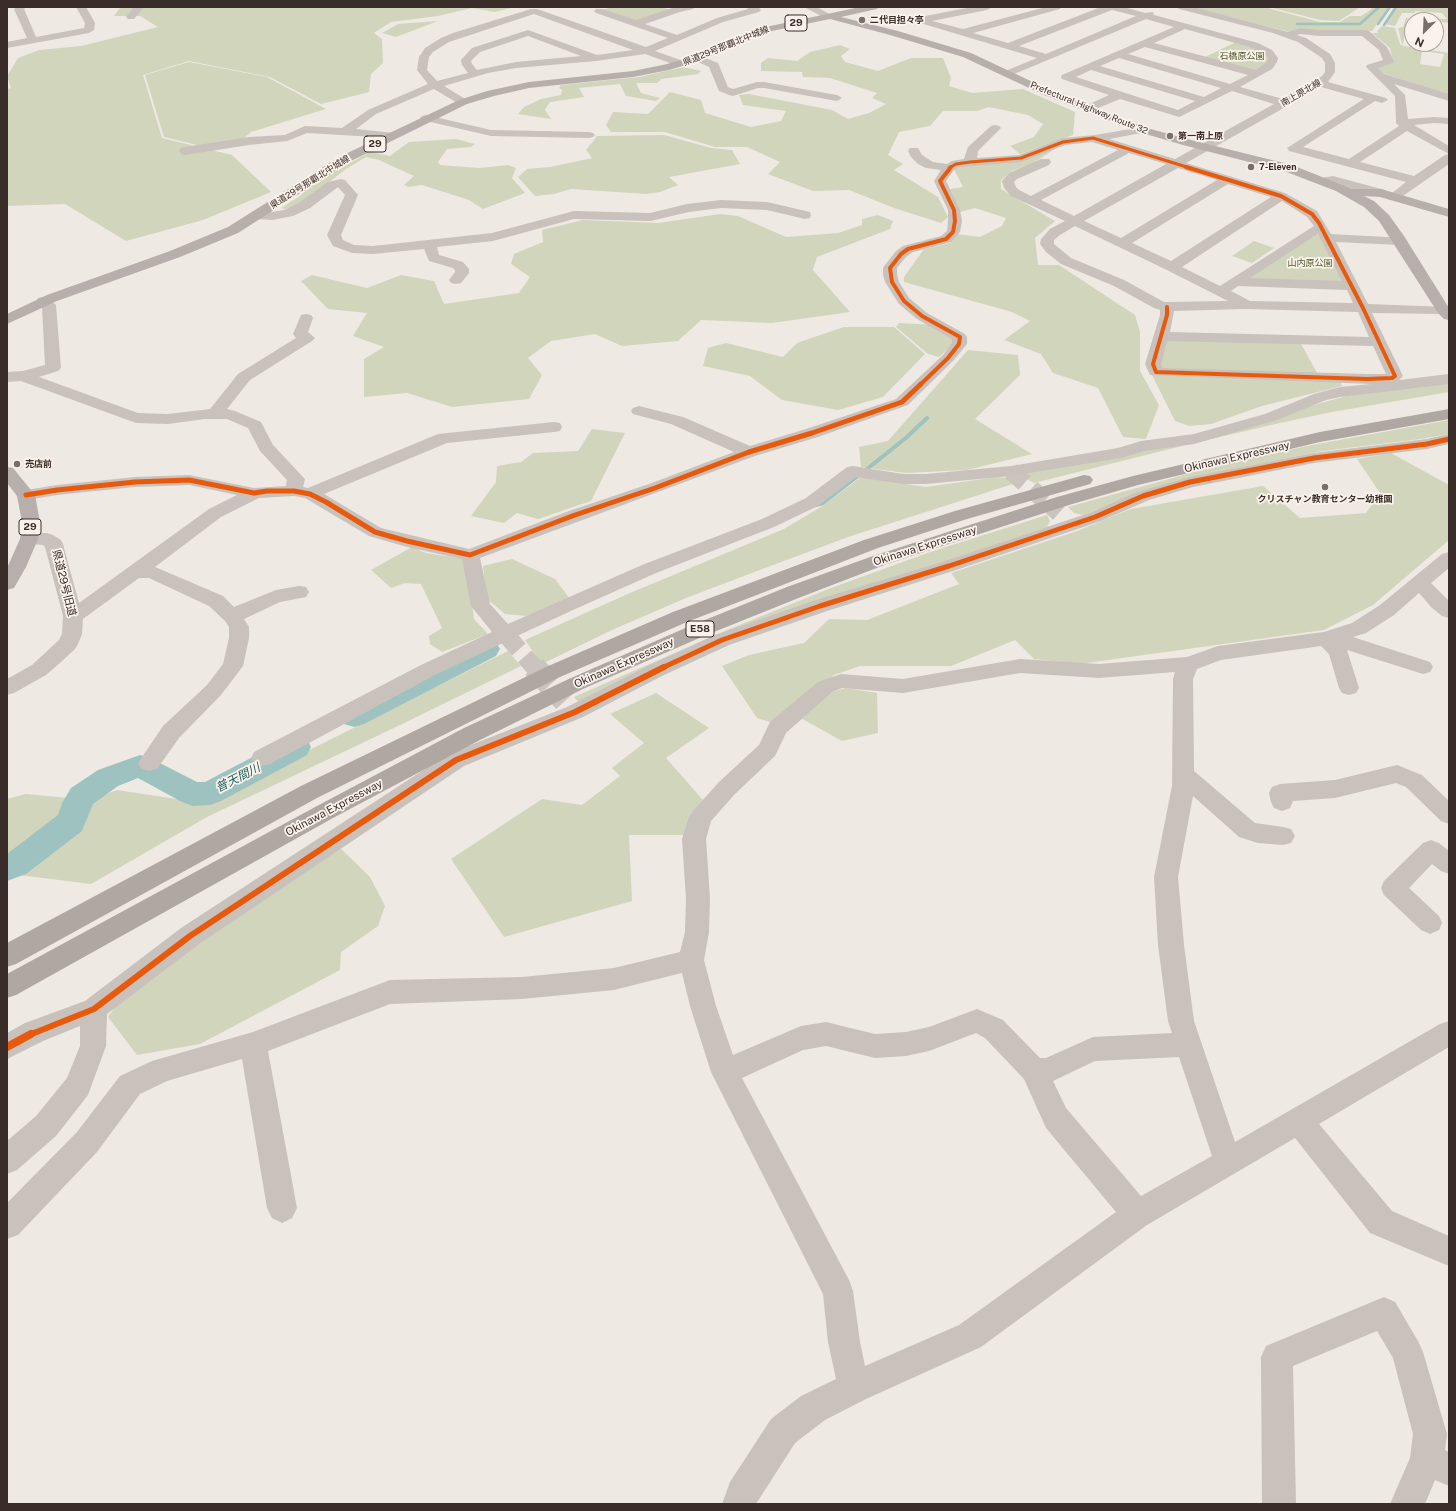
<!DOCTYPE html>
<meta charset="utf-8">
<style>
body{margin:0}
#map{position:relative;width:1456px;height:1511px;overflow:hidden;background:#efe9e3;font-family:"Public Sans",sans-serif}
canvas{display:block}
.frame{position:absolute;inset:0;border:8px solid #3a2d29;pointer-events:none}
.north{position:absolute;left:1404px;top:12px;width:40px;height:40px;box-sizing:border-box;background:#fbf3eb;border:1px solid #aea49d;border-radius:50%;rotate:204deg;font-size:11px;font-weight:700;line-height:16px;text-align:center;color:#3a2d29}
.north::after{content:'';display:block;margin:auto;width:14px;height:18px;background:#796f6a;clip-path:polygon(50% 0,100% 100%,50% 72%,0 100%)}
</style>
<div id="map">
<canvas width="1456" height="1511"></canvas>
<div class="frame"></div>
<div class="north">N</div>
</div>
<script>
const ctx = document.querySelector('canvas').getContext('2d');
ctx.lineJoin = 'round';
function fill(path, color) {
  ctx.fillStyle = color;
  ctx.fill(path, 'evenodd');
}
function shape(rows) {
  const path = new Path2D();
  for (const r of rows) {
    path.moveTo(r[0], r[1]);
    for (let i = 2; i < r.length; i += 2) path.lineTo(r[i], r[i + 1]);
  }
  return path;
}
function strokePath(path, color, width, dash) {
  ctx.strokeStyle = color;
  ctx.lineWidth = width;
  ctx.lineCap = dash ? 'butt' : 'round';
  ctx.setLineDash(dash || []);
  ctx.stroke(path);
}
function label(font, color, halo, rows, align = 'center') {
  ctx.font = font + ' "Public Sans","Noto Sans JP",sans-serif';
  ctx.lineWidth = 3.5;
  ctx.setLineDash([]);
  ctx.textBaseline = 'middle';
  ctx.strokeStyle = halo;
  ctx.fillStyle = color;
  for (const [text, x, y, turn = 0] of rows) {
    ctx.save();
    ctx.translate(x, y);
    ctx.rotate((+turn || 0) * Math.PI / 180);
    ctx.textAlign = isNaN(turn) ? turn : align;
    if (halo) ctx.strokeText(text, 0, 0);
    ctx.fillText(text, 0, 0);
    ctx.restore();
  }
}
fill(shape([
 [142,7,515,7,495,12,472,8,438,16,391,22,374,33,382,39,383,63,371,74,369,92,321,104,270,77,189,61,143,75,162,138,232,155,271,192,203,220,126,241,65,204,7,206,7,89,11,88,7,76,18,58,39,50,81,46,158,27,140,16,114,16,120,8],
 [611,7,661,7,673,11,635,24,599,11],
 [1190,7,1264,7,1320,22,1340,22,1350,16,1361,16,1372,9,1369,7,1389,7,1372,31,1315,30,1299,28,1290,32],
 [1269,7,1360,7,1339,21,1320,20],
 [1397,7,1449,7,1449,23,1408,18,1403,44,1402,44,1398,28,1403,27,1406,18,1447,19,1442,13,1415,11,1415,13,1402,13,1395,26,1384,24],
 [438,21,396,37,382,33,398,24],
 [1382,26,1395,28,1400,44,1404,46,1449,53,1449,95,1382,73,1376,68,1393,62,1390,48,1372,33,1378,33,1377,31],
 [1422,51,1444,54,1440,67,1420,64],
 [1240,40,1273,58,1257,74,1201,59],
 [840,45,850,49,841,56,845,62,878,71,911,58,943,58,951,78,949,86,972,93,1023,89,1075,112,1073,135,1020,154,1010,146,1034,137,1043,124,1028,115,989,107,977,111,943,111,930,126,899,132,888,155,903,164,894,170,938,197,948,217,941,223,894,208,849,190,813,191,768,174,780,162,747,147,715,147,665,132,611,132,606,125,613,112,648,114,670,92,701,100,705,113,751,127,781,121,786,111,743,105,739,95,749,94,832,110,848,119,869,113,886,104,872,98,877,93,830,78,803,77,802,72,761,71,761,63,768,58,797,61,810,52],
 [189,62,267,77,326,109,251,132,244,138,201,146,164,137,145,75],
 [684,67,701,71,698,74,661,79,657,83,636,83,641,93,660,98,656,101,626,96,620,84,579,88,584,97,550,102,545,110,551,119,518,114,524,107,541,99,561,95,562,90,559,88,561,85,639,77],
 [664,135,711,148,732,150,740,164,669,177,678,185,660,192,646,194,571,189,554,194,535,196,518,177,527,169,550,167,592,158,586,150,597,136],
 [456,139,475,144,471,147,447,149,438,162,440,165,479,168,508,165,516,168,512,178,525,193,483,209,469,200,422,185,408,187,404,185,414,176,379,160,366,157,346,169,309,198,285,209,281,208,300,196,306,190,328,175,370,152,390,156,409,142],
 [1052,149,1055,149,1033,163,1012,171,1001,180,1001,189,1055,221,1035,238,1038,265,1059,265,1135,315,1140,332,1140,371,1159,405,1146,439,1123,437,1098,388,1053,373,1041,354,1004,340,1030,321,1012,312,904,282,904,277,924,249,950,243,956,234,980,237,1002,226,1006,218,975,208,960,212,950,189,963,187,954,169,965,165,986,162],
 [720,214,738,216,786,237,838,233,862,225,862,219,878,215,893,221,890,229,817,257,813,270,850,312,772,323,701,320,678,341,622,346,595,334,551,341,528,358,542,375,529,399,452,407,407,393,364,397,364,359,384,347,353,336,367,313,328,309,301,281,312,275,367,288,401,275,434,281,444,304,519,293,530,277,511,264,514,254,543,242,542,230,583,220,658,223],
 [1315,234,1320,235,1348,286,1234,282],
 [1254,241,1274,248,1252,263,1232,256],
 [899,323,935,325,954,337,954,343,939,357,928,354,896,327],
 [844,327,894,327,925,354,883,397,838,410,782,400,750,376,703,366,708,348,726,343,783,357,797,343],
 [1164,340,1300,342,1320,378,1340,380,1342,386,1262,406,1211,424,1189,426,1175,421,1152,375],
 [968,350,1018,355,1020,375,975,419,1032,454,967,470,906,473,861,467,859,447,888,441],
 [1449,382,1449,392,1332,412,1280,423,1190,444,1034,483,1027,479,1029,472,1154,448,1347,396],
 [1449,420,1449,434,1421,439,1323,451,1198,476,1132,495,1083,515,1074,513,1068,507,1227,463,1312,445],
 [592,429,625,433,591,501,538,519,517,513,504,523,471,516,496,482,497,466,521,462,533,453,578,451],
 [1391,453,1449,485,1449,540,1373,605,1324,630,1079,664,1034,659,1015,640,951,666,860,666,834,675,780,725,757,718,722,666,749,655,804,643,829,619,867,620,959,584,951,573,1077,531,1131,509,1263,486,1300,518,1366,513,1380,493,1357,459],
 [861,477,926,487,996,477,1008,478,1016,483,851,536,765,568,686,598,612,630,542,664,525,640,630,593,784,529,824,505],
 [1047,515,1050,521,1047,527,893,579,580,704,574,697,727,630,831,588,930,552],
 [412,547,426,553,466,559,474,619,488,634,442,652,430,644,429,636,442,628,421,584,405,583,391,588,371,570],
 [512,559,555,579,570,599,527,616,505,614,487,599,483,566],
 [508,651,521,666,398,726,207,817,91,884,11,874,7,875,7,799,26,794,89,800,117,790,203,803],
 [846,688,877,693,878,733,842,741,799,717,828,693],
 [656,693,709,728,666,758,703,800,687,835,629,835,632,901,504,937,451,859,542,799,582,805,620,776,612,768,644,743,610,714],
 [336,844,370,877,385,906,378,926,341,952,340,970,200,1044,137,1055,108,1017,123,996]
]), '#d1d5bc');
strokePath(shape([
 [1297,24,1360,24,1379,7],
 [1378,24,1390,7],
 [1384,25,1396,7]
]), '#9ec2c0', 2.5);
strokePath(shape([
 [816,505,823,503,867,469,907,437,927,418]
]), '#9ec2c0', 4);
fill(shape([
 [487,640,496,642,500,649,496,656,364,724,354,727,344,724,340,717,344,710,478,642,487,640],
 [297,736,307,739,311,747,307,755,221,801,210,805,193,806,182,802,138,778,118,786,93,804,82,831,26,874,7,881,7,854,58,815,62,803,71,788,98,770,140,755,150,758,197,782,205,782,287,739,297,736]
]), '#9ec2c0');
strokePath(shape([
 [1011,471,1059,513],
 [507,636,535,668]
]), '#cbc3be', 18, [18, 9]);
strokePath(shape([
 [534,667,565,701]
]), '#cbc3be', 24, [24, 12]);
fill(shape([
 [16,7,26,7,24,9,36,37,84,28,85,23,76,7,86,7,95,23,94,30,89,33,7,48,7,42,27,38,14,9,16,7],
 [134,7,144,7,134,19,128,19,126,17,134,7],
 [675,7,695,7,693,9,680,12,645,24,677,35,717,18,748,9,746,7,758,7,761,10,759,12,723,22,655,51,686,62,687,64,686,66,678,66,645,54,596,61,516,68,488,73,444,86,467,100,469,102,467,104,459,104,434,89,376,114,356,129,395,133,397,135,395,137,391,138,307,133,287,141,249,145,185,155,181,154,179,151,181,148,185,147,249,137,285,135,305,126,342,128,368,110,428,84,417,70,419,57,425,48,441,38,453,33,531,9,537,9,646,47,668,38,596,13,594,11,596,9,602,9,636,20,675,7],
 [534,14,633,50,597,55,528,30,472,48,461,60,462,65,468,73,437,81,427,70,429,57,433,52,449,42,534,14],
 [528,36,581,56,516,62,477,70,472,64,471,61,480,52,528,36],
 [804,7,817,7,833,16,828,19,825,18,804,7],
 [972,7,992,7,987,10,932,21,963,29,1046,7,1062,7,1060,9,973,33,1008,43,1101,7,1124,7,1145,13,1153,12,1154,15,1258,43,1272,50,1278,58,1277,62,1272,69,1240,87,1283,99,1322,76,1325,72,1325,63,1322,58,1298,42,1273,33,1179,9,1177,7,1193,7,1288,32,1300,28,1319,30,1365,30,1369,31,1387,47,1394,61,1393,63,1378,68,1384,74,1449,94,1449,101,1394,84,1405,95,1408,119,1434,117,1449,118,1449,124,1434,123,1414,125,1449,146,1449,164,1397,200,1389,200,1387,197,1406,182,1289,151,1287,148,1364,99,1321,87,1186,163,1285,193,1317,211,1331,234,1405,238,1407,241,1405,244,1400,245,1336,242,1368,304,1448,307,1449,312,1443,314,1372,313,1403,376,1399,380,1449,374,1449,384,1340,397,1326,400,1277,420,1194,444,1144,451,1121,458,1011,476,926,484,903,484,856,477,818,506,774,527,656,573,573,610,517,636,514,641,505,642,435,675,270,764,262,766,254,764,251,758,254,752,421,665,492,632,471,606,462,559,407,547,369,536,305,498,294,496,259,498,221,517,155,567,223,596,234,607,276,590,299,586,306,587,309,592,306,597,280,602,244,619,249,627,249,638,243,666,221,695,179,738,157,769,149,771,141,769,138,763,163,726,207,685,223,664,229,638,229,627,225,621,209,606,149,578,139,578,83,619,82,634,78,644,75,649,61,662,46,675,14,693,7,695,7,679,32,665,59,640,62,634,63,616,45,547,43,545,23,543,20,539,23,535,29,533,47,533,53,535,61,540,63,544,79,603,209,509,237,495,189,485,135,487,57,495,26,500,20,499,17,495,20,491,57,485,135,477,189,475,254,488,286,486,287,480,260,451,248,428,227,419,205,419,168,424,136,423,21,381,7,382,7,372,23,371,45,365,42,307,36,301,38,298,43,297,48,298,56,305,61,368,58,371,39,377,138,413,168,414,210,409,238,374,296,338,293,334,301,315,306,314,311,315,313,318,308,332,315,338,312,341,250,380,227,409,235,411,261,422,273,445,305,479,303,487,308,488,438,434,554,422,560,423,562,427,560,431,554,432,447,443,324,494,381,528,469,549,569,511,649,484,734,452,671,424,633,414,631,411,633,408,639,406,683,417,750,446,806,429,896,399,943,355,952,343,952,339,917,319,899,304,885,282,883,274,883,268,885,265,896,251,903,246,941,236,947,231,948,221,948,210,934,181,941,170,926,168,918,164,911,157,908,151,910,148,918,148,922,155,933,162,947,164,952,161,964,159,968,147,991,126,995,125,999,126,1001,128,978,151,977,158,1019,155,1063,138,1095,135,1143,127,1147,128,1149,130,1147,132,1109,139,1175,159,1274,104,1232,91,1179,117,1120,99,1091,111,1083,111,1081,109,1083,107,1109,95,1062,79,1061,77,1062,75,1174,27,1146,19,1007,77,1002,74,1003,72,1037,58,917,22,915,20,920,17,972,7],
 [1112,10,1136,16,1046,54,1019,46,1112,10],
 [1185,29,1250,47,1264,54,1268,58,1267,62,1256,70,1154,43,1185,29],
 [1300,34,1319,36,1362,36,1379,50,1383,60,1367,65,1366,67,1395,96,1396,123,1399,126,1349,159,1303,147,1375,101,1382,103,1388,100,1386,98,1328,82,1335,72,1335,63,1330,54,1306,38,1297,35,1300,34],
 [1145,47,1248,75,1230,84,1128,54,1145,47],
 [1119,58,1221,88,1204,97,1100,66,1119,58],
 [1091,70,1195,101,1178,110,1076,77,1091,70],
 [1407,131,1449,154,1445,155,1414,176,1360,162,1407,131],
 [1092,142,1118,150,1031,196,1019,190,1016,187,1014,182,1017,179,1049,165,1051,162,1049,159,1041,159,1009,173,1002,181,1004,188,1011,196,1065,221,1050,229,1041,239,1040,244,1046,252,1061,264,1114,286,1154,308,1160,310,1160,315,1145,364,1150,375,1371,384,1340,387,1314,394,1265,414,1194,434,1141,441,1118,448,1011,466,926,474,903,474,853,466,847,467,806,498,762,519,642,565,508,624,490,604,480,558,755,456,818,437,908,405,953,361,967,344,967,337,965,334,927,313,909,298,899,282,897,274,897,268,906,257,913,252,951,242,960,232,962,221,960,210,946,181,953,171,959,167,970,166,1021,162,1065,145,1092,142],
 [1129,153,1166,164,1074,216,1041,200,1129,153],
 [1178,168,1217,180,1121,238,1084,221,1178,168],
 [1228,184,1271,197,1171,261,1132,243,1228,184],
 [1282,201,1307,217,1314,226,1220,286,1182,267,1282,201],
 [1075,226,1167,270,1228,301,1164,302,1124,280,1071,258,1054,244,1054,240,1060,235,1075,226],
 [1318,234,1342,281,1250,278,1316,235,1318,234],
 [1238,286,1347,290,1353,303,1250,301,1231,291,1238,286],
 [1246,309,1358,312,1369,337,1170,332,1174,311,1246,309],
 [1167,341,1373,346,1386,374,1367,374,1162,368,1161,364,1167,341],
 [698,55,718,63,728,87,733,89,757,82,764,82,837,95,842,98,837,101,764,88,758,88,733,96,729,95,719,91,709,67,694,60,693,58,698,55],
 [426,115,491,130,589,132,593,133,595,135,593,137,589,138,491,136,422,120,420,118,422,116,426,115],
 [1333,176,1385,190,1387,193,1385,196,1381,197,1333,184,1321,184,1319,181,1321,178,1333,176],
 [341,179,345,180,358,195,341,235,343,240,354,245,373,246,492,233,574,211,650,213,687,204,721,200,767,202,810,212,811,215,810,218,805,219,767,210,721,208,689,212,650,221,574,219,493,241,437,247,439,255,463,262,469,269,469,273,461,283,456,284,451,283,449,280,455,272,455,270,453,268,429,261,424,249,373,254,352,253,333,246,327,235,345,195,338,187,310,208,293,216,272,220,257,219,252,218,251,215,252,212,257,211,272,212,284,210,300,202,328,182,341,179],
 [1449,434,1449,444,1427,449,1314,463,1193,487,1149,500,1101,521,956,570,827,611,729,645,662,676,583,717,464,766,199,944,107,1014,106,1046,88,1095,56,1136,17,1170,7,1174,7,1141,36,1116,67,1078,80,1046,80,1026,43,1041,7,1059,7,1033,25,1023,85,1001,181,928,448,754,567,707,648,666,715,635,813,601,942,562,1089,513,1137,492,1190,477,1314,453,1427,439,1449,434],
 [1449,552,1449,568,1431,583,1449,601,1449,618,1442,616,1431,607,1419,593,1394,615,1366,633,1353,637,1430,662,1433,667,1430,672,1423,674,1347,650,1359,688,1356,693,1349,695,1342,693,1339,688,1329,654,1321,646,1221,660,1197,669,1193,679,1194,771,1255,823,1283,827,1291,829,1295,836,1291,843,1283,845,1258,843,1239,837,1193,796,1178,877,1184,945,1194,1021,1235,1142,1440,1024,1449,1021,1449,1047,1319,1124,1392,1211,1449,1236,1449,1266,1370,1233,1295,1138,1147,1225,981,1347,866,1399,825,1420,795,1443,756,1504,722,1504,730,1482,771,1419,801,1396,836,1379,828,1342,823,1294,711,1072,690,1006,682,973,614,990,522,999,390,1004,268,1051,297,1208,292,1218,282,1223,272,1218,267,1208,242,1059,167,1081,140,1094,97,1152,18,1235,7,1239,7,1203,77,1132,120,1076,152,1061,253,1032,390,980,522,977,614,968,680,952,685,932,686,898,682,839,689,817,693,811,719,782,759,745,770,722,818,682,841,674,903,679,1020,659,1099,664,1187,657,1218,646,1324,632,1352,623,1380,605,1442,554,1449,552],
 [1175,672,1173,679,1172,786,1154,877,1158,945,1168,1021,1172,1033,1093,1037,1046,1058,1040,1058,1003,1020,977,1009,929,1027,906,1032,875,1034,826,1022,801,1026,733,1055,716,1006,704,960,709,932,710,898,706,839,711,821,735,794,775,756,786,733,832,692,842,688,903,693,1020,673,1099,678,1175,672],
 [976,1033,985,1038,1024,1079,1046,1128,1116,1212,959,1325,865,1366,860,1342,853,1291,849,1280,742,1078,803,1050,826,1046,875,1058,906,1056,929,1051,976,1033],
 [1179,1057,1212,1156,1141,1196,1066,1108,1053,1081,1095,1061,1179,1057],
 [1397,765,1422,775,1449,801,1449,824,1441,821,1406,787,1396,783,1335,798,1293,801,1290,808,1282,811,1274,808,1271,802,1269,793,1272,787,1280,784,1335,780,1397,765],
 [1431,840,1439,843,1449,851,1449,874,1441,871,1432,864,1409,888,1439,916,1442,923,1439,930,1430,934,1421,930,1384,895,1381,888,1384,881,1423,843,1431,840],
 [1384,1297,1395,1302,1418,1341,1423,1352,1447,1434,1445,1450,1449,1452,1449,1486,1435,1480,1425,1504,1390,1504,1410,1458,1413,1434,1393,1358,1377,1331,1293,1366,1296,1504,1262,1504,1261,1357,1266,1346,1384,1297]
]), '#c8c1bc');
fill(shape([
 [860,7,879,7,877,9,841,17,898,31,971,53,1052,91,1147,128,1191,140,1292,165,1352,189,1381,189,1449,209,1449,217,1380,197,1364,196,1374,201,1389,215,1404,236,1449,308,1449,320,1444,319,1438,313,1379,221,1364,207,1336,191,1284,171,1183,145,1139,132,1044,95,963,57,890,35,830,19,767,32,696,62,669,70,633,77,529,88,494,96,467,104,347,163,238,233,180,257,57,301,7,324,7,314,47,295,170,251,228,227,339,157,459,100,487,91,529,82,633,71,667,64,688,58,761,28,860,7],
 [7,467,13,468,35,495,40,522,38,539,26,567,14,588,7,590,7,568,20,539,22,522,17,496,7,483,7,467]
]), '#b7afab');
fill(shape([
 [1449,409,1449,419,1320,442,1138,485,1069,505,887,564,801,597,704,636,585,688,480,740,333,818,16,995,7,998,7,974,317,806,464,728,571,678,690,626,787,587,873,556,1057,497,1133,476,1320,432,1449,409],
 [1084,475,1090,476,1093,480,1090,484,967,519,878,548,687,622,560,677,317,798,16,964,7,967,7,943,301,786,546,667,673,612,864,540,955,511,1084,475]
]), '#aea7a2');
strokePath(shape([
 [949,168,956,164,970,162,1021,158,1063,142,1093,138,1190,168]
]), '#e8590c', 3);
strokePath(shape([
 [1167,307,1167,315,1153,364,1156,372,1367,379,1392,378,1395,376,1363,308,1319,223,1312,214,1281,196,1186,167],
 [920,385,948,358,959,344,960,337,922,316,904,301,892,282,890,268,901,254,908,249,946,239,953,232,955,221,954,210,940,181,951,167]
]), '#e8590c', 4);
strokePath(shape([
 [26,495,57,490,135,482,189,480,254,493,267,491,294,491,310,494,326,502,375,532,407,541,470,555,575,515,655,488,749,452,812,433,902,402,921,384],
 [662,668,722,640,820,606,949,566,1095,517,1143,496,1190,482,1314,458,1427,444,1449,439]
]), '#e8590c', 5);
strokePath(shape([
 [29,1035,94,1009,190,936,456,760,575,712,664,667]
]), '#e8590c', 6);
strokePath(shape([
 [7,1047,31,1034]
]), '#e8590c', 8);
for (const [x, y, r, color] of [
 [862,20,4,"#796f6a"],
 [1170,136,4,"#796f6a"],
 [1251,167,4,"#796f6a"],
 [17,464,4,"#796f6a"],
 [1325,487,4,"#796f6a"]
]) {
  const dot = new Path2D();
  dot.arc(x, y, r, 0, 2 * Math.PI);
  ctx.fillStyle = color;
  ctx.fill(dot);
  strokePath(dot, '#fbf3eb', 1.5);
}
label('bold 9px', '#3a2d29', '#fbf3eb', [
 ["二代目担々亭",870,20],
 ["第一南上原",1178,136],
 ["7-Eleven",1259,167],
 ["売店前",25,464],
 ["クリスチャン教育センター幼稚園",1325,499,"center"]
], 'left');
label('9px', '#3a2d29', '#fbf3eb', [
 ["県道29号那覇北中城線",726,46,-22],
 ["南上原北線",1301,93,-30],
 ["Prefectural Highway Route 32",1089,108,22],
 ["県道29号那覇北中城線",310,182,-32]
]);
label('9px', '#4c592c', '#fbf3eb', [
 ["石橋原公園",1242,56],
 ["山内原公園",1310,263]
]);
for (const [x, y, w] of [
 [796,23,22],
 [375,144,22],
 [30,527,22],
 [700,629,28]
]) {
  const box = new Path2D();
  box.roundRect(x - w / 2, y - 8, w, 16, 3);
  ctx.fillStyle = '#fbf3eb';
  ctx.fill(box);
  strokePath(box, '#3a2d29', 1);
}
label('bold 10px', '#3a2d29', null, [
 ["29",796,23],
 ["29",375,144],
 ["29",30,527],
 ["E58",700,629]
]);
label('11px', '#3a2d29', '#fbf3eb', [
 ["Okinawa Expressway",1237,457,-13],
 ["Okinawa Expressway",925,546,-18],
 ["県道29号旧道",64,583,76],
 ["Okinawa Expressway",624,663,-24],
 ["Okinawa Expressway",334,808,-28]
]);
label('italic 12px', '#1c5e5e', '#fbf3eb', [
 ["普天間川",238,778,-27]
]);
</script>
